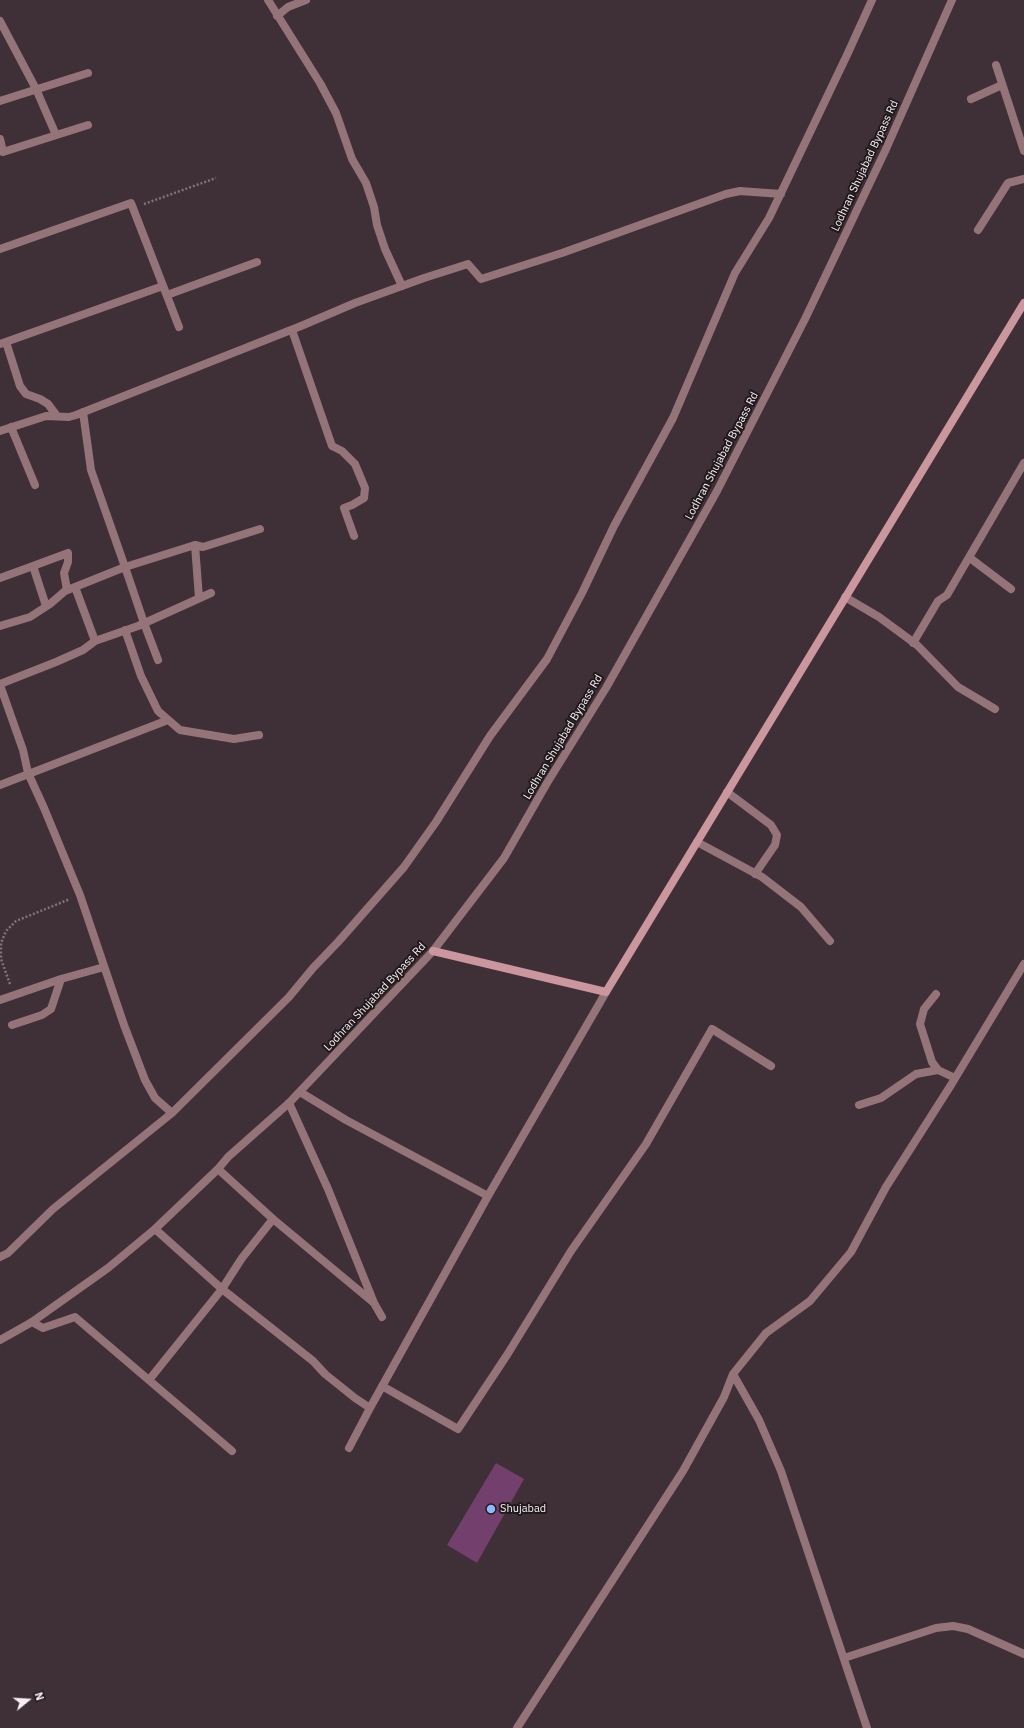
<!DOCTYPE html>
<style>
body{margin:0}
#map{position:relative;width:1024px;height:1728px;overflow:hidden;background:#3f3037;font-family:"IBM Plex Sans",sans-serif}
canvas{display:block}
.north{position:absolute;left:8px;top:1680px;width:40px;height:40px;-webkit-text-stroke:3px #211a1d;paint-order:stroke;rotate:72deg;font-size:11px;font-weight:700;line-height:16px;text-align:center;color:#faf0f4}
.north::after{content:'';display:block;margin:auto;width:14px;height:18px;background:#faf0f4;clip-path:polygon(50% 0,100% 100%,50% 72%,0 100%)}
</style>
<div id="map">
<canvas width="1024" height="1728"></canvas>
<div class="north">N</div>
</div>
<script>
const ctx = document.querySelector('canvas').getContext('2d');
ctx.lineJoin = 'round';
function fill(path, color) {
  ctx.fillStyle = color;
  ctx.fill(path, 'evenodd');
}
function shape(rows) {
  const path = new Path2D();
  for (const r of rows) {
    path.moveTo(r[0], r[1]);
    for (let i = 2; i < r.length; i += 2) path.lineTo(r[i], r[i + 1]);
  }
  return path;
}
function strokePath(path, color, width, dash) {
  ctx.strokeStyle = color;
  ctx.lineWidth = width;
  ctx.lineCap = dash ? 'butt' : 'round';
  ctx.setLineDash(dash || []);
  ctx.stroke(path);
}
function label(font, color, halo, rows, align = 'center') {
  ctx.font = font + ' "IBM Plex Sans",sans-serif';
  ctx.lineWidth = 4;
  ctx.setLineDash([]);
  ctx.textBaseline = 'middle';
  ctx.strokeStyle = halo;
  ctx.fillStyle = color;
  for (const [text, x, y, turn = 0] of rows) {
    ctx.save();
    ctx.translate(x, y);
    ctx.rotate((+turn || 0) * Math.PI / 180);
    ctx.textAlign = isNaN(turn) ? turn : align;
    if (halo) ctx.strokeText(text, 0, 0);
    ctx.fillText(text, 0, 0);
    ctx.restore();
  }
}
fill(shape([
 [496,1463,524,1479,477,1563,447,1545]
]), '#733f6d');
strokePath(shape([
 [144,204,216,178],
 [10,984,1,959,1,943,6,931,16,921,70,899]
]), '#807379', 2.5, [2, 2]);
strokePath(shape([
 [268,0,320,83,336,113,352,159,366,183,374,207,377,225,385,249,402,286],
 [277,16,288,7,306,0],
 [0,21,36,89,56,135],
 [996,65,1024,151],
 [971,99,1002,85],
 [0,101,88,73],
 [0,139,3,152,88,125],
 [978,230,1008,183,1024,179],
 [0,249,131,203,179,327],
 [167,295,257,262],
 [292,330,332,446,342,451,355,464,365,488,364,498,352,505,344,508,354,536],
 [6,342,20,386,26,394,40,399,48,404,57,416],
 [0,344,163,286],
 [83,412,91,470,125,567,195,545,203,547,260,529],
 [11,427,35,485],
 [0,431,46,416,69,417,76,415,301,326,355,303,424,278,468,264,481,279,562,253,726,194,740,191,781,194],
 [195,545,199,598],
 [970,558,1011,589],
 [0,578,33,566],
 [75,587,95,641,138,626,211,593],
 [845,597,879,617,917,645,958,687,995,709],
 [46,606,33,566,68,553,68,562,64,573,67,590],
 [0,626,30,617,50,604,65,591,125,567,144,623,158,660],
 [125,630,141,676,158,711,180,730,234,739,259,735],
 [913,643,938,601,947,595,1024,463],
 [0,684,56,662,83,650,95,641],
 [0,685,23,750,28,773,44,808,80,895,124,1025,145,1080,155,1098,172,1113],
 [0,785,168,720],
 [727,792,771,825,777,835,775,845,755,874],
 [697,842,762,877,801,907,830,941],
 [936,994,924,1009,920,1024,932,1062,938,1070,955,1078],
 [0,1000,61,979,104,967],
 [12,1025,42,1015,51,1009,61,979],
 [300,1092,346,1120,488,1196],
 [289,1103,328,1189,374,1303],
 [859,1105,881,1098,916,1074,938,1070],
 [273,1219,374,1303,382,1317],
 [155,1229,222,1289,313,1361,325,1374,355,1398,370,1408],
 [0,1257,8,1253,53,1209,172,1113,289,997,313,968,338,942,404,867,436,822,490,736,547,659,582,593,614,526,673,418,735,273,769,218,847,55,872,0],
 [32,1322,43,1328,75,1317,232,1451],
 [733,1374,759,1420,781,1471,867,1728],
 [149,1380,222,1289,242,1258,273,1219,218,1169],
 [382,1386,458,1429,507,1355,571,1251,646,1144,712,1029,771,1066],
 [349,1448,370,1408,488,1196,606,992],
 [844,1658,936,1628,953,1626,968,1629,1024,1654],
 [517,1728,683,1471,724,1397,733,1374,766,1333,810,1301,851,1252,886,1187,951,1085,1024,964]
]), '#957479', 8);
strokePath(shape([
 [0,1340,32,1322,108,1268,155,1229,218,1169,228,1157,289,1103,433,951,504,858,547,783,606,688,717,491,805,319,886,149,952,0]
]), '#957479', 8);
strokePath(shape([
 [433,951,606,992,1024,303]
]), '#cb969e', 8);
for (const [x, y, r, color] of [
 [491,1509,5,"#8abafc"]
]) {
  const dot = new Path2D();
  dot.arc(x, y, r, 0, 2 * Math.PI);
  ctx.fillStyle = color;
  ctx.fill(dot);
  strokePath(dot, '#211a1d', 1.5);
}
label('11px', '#faf0f4', '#211a1d', [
 ["Lodhran Shujabad Bypass Rd",865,166,-65],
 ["Lodhran Shujabad Bypass Rd",722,456,-62],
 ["Lodhran Shujabad Bypass Rd",563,737,-59],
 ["Lodhran Shujabad Bypass Rd",375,997,-47]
]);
label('11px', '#faf0f4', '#211a1d', [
 ["Shujabad",500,1509]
], 'left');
</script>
